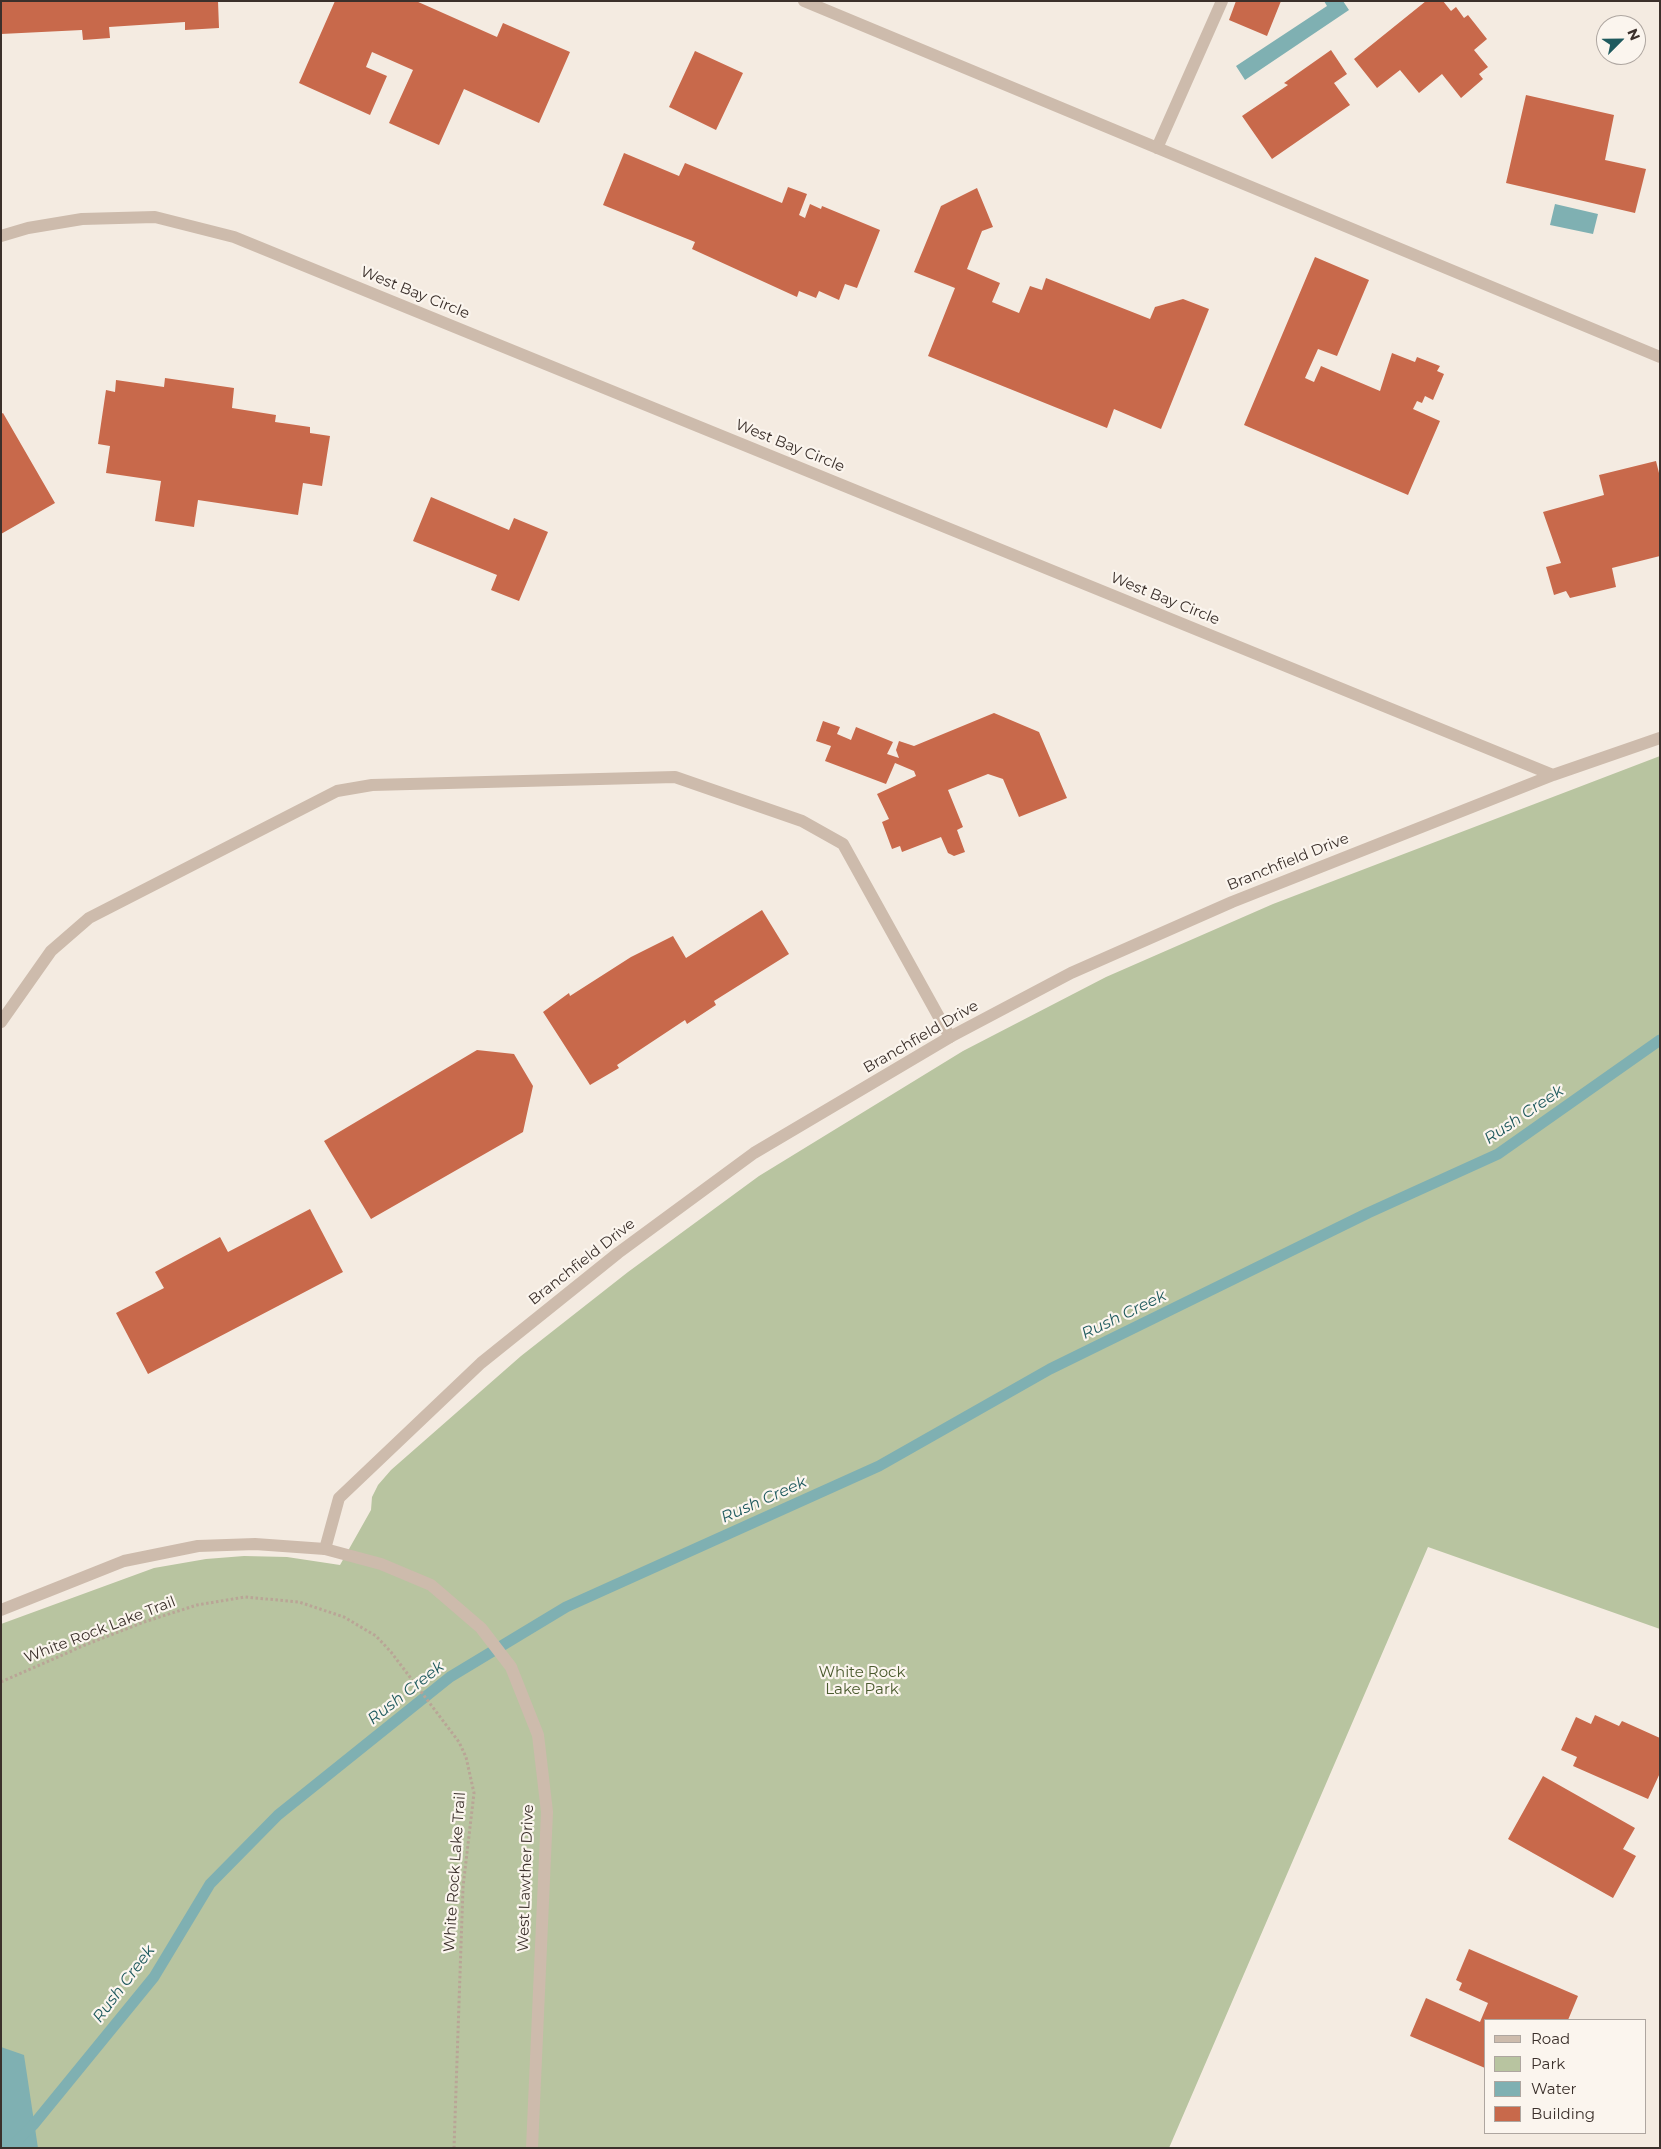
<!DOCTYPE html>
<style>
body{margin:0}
#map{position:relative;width:1661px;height:2149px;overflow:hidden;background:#f4ebe1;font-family:Montserrat,sans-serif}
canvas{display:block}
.frame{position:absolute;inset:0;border:2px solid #3b302b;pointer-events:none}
.legend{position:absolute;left:1484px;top:2019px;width:162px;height:115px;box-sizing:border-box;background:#fbf5ee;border:1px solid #aea6a0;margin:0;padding:6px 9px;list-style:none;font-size:15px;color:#3b302b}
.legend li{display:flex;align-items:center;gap:10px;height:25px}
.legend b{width:25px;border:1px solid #aea6a0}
.north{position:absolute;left:1596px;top:15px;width:50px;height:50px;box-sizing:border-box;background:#fbf5ee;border:1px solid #aea6a0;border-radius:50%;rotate:67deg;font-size:14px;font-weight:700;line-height:20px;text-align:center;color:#3b302b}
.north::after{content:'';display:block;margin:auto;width:18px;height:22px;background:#1f5a5e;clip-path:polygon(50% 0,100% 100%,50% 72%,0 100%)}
</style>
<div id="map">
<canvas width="1661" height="2149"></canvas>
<div class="frame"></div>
<ul class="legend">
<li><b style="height:6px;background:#cdbbac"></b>Road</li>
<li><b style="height:14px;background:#b8c4a0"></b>Park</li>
<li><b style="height:14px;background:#7fb0b2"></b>Water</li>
<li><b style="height:14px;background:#c8694b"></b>Building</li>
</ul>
<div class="north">N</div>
</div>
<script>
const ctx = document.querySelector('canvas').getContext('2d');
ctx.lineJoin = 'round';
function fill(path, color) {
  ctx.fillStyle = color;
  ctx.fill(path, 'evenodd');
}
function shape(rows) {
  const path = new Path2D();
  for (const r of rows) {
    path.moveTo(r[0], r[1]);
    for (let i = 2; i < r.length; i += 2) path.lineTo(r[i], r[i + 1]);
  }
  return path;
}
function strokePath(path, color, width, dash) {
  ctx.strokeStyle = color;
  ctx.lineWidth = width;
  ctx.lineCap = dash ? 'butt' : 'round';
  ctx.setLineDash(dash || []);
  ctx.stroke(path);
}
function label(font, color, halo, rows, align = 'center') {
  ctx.font = font + ' Montserrat,sans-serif';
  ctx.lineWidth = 4.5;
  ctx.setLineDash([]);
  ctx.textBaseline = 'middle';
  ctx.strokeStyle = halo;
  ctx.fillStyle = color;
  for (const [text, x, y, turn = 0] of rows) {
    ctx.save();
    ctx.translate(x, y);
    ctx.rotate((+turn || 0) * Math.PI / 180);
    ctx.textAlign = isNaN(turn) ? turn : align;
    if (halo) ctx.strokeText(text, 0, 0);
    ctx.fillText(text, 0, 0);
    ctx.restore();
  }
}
fill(shape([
 [1660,756,1660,1629,1428,1547,1169,2148,1,2148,1,1624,154,1568,206,1559,244,1556,287,1557,340,1565,371,1510,372,1497,378,1485,391,1470,521,1356,628,1272,759,1176,963,1051,1106,977,1273,904]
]), '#b8c4a0');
fill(shape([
 [1324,1,1343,1,1349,10,1245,80,1236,66,1327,6],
 [1555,204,1598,214,1593,234,1550,225],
 [1,2047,24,2055,38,2148,1,2148]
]), '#7fb0b2');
strokePath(shape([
 [10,2148,34,2124,154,1977,210,1884,278,1815,450,1677,566,1607,879,1466,1050,1369,1368,1213,1498,1154,1660,1040]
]), '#7fb0b2', 11);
fill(shape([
 [1,1,218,1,219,28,185,30,185,22,109,27,110,38,83,40,82,30,1,34],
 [335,1,416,1,497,37,503,23,570,52,539,123,464,89,439,145,389,123,413,70,372,52,366,67,387,76,370,115,299,83],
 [1236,1,1281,1,1267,36,1229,20],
 [1426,1,1443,1,1451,11,1456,7,1464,18,1468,15,1487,39,1474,50,1488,67,1479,74,1483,79,1461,98,1442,74,1419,93,1400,70,1377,88,1354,59],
 [1331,50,1347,74,1334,83,1350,105,1272,159,1242,116,1288,85,1284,83],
 [695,51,743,73,716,130,669,107],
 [1526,95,1614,115,1605,160,1646,169,1635,213,1506,183],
 [624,153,679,176,685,163,782,203,788,187,807,194,799,215,805,218,810,204,821,209,822,206,880,230,857,288,845,284,839,300,819,291,816,298,799,291,797,297,692,249,695,242,603,205],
 [977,188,993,227,982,231,967,269,1000,283,992,302,1019,313,1030,286,1042,290,1046,278,1150,319,1155,307,1183,299,1209,309,1161,429,1114,409,1107,428,928,356,955,288,914,272,941,206],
 [1315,257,1369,280,1337,356,1318,349,1305,378,1314,382,1321,366,1380,391,1392,353,1415,362,1417,357,1440,366,1437,371,1444,374,1433,400,1425,396,1422,403,1417,401,1413,409,1440,421,1408,495,1244,425],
 [165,378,234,388,232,408,276,415,275,422,310,427,310,433,330,436,322,486,303,483,298,515,198,500,194,527,155,521,161,481,106,473,110,446,98,444,106,390,115,392,116,380,164,387],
 [3,413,55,503,1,534,1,414],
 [1656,461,1660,477,1660,556,1612,568,1616,587,1570,598,1566,591,1554,595,1546,567,1561,563,1543,512,1604,495,1599,475],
 [431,497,509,530,514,518,548,532,519,601,491,590,497,575,413,541],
 [994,713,1039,732,1067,798,1019,817,1003,779,988,774,948,790,963,827,957,830,965,852,954,856,948,853,941,837,902,852,900,846,892,849,882,822,889,819,877,794,916,776,914,771,895,763,886,784,825,761,831,746,816,741,823,721,840,727,837,734,851,740,856,727,893,742,887,754,899,758,896,750,899,741,914,746],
 [762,910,789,954,714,1001,716,1005,687,1024,685,1020,617,1065,619,1068,590,1085,543,1012,569,993,570,996,631,957,673,936,686,958],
 [477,1050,514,1054,533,1086,523,1132,371,1219,324,1141],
 [310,1209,343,1272,148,1374,116,1313,164,1288,155,1272,220,1237,228,1252],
 [1595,1715,1619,1726,1622,1721,1660,1738,1660,1773,1648,1799,1573,1766,1577,1757,1561,1750,1576,1717,1591,1724],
 [1543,1776,1635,1828,1623,1849,1636,1856,1613,1898,1508,1839],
 [1469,1949,1578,1996,1568,2020,1485,2020,1485,2068,1410,2036,1426,1998,1480,2022,1488,2003,1459,1990,1462,1983,1456,1980]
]), '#c8694b');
strokePath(shape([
 [1,1682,85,1645,144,1622,197,1605,245,1597,299,1602,344,1617,376,1636,391,1652,459,1742,466,1757,474,1793,463,1887,454,2148]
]), '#b9a596', 3, [2.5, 2.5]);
strokePath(shape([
 [804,1,1660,357],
 [1157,148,1222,1],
 [1,1022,51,951,89,918,337,791,372,785,675,777,802,821,843,844,950,1037]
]), '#cdbbac', 12);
strokePath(shape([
 [1,236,28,228,82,219,155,217,234,237,1553,775],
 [325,1549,339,1498,481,1363,618,1253,754,1153,950,1037,1071,973,1232,902,1553,775,1660,738]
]), '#cdbbac', 12);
strokePath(shape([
 [1,1610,124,1561,198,1546,255,1544,325,1549,381,1564,431,1585,481,1628,511,1667,538,1735,547,1812,532,2148]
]), '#cdbbac', 12);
label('15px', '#3b302b', '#fbf5ee', [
 ["West Bay Circle",415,293,22],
 ["West Bay Circle",790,446,22],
 ["West Bay Circle",1165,599,22],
 ["Branchfield Drive",1288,862,-22],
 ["Branchfield Drive",921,1037,-30],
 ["Branchfield Drive",582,1262,-38],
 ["White Rock Lake Trail",100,1630,-21],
 ["White Rock Lake Trail",455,1872,-86],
 ["West Lawther Drive",526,1878,-88]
]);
label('15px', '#4a5a2e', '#fbf5ee', [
 ["White Rock",862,1673],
 ["Lake Park",862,1690]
]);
label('italic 16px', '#1f5a5e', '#fbf5ee', [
 ["Rush Creek",1524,1115,-34],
 ["Rush Creek",1124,1315,-26],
 ["Rush Creek",764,1500,-24],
 ["Rush Creek",406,1693,-38],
 ["Rush Creek",124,1984,-53]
]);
</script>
